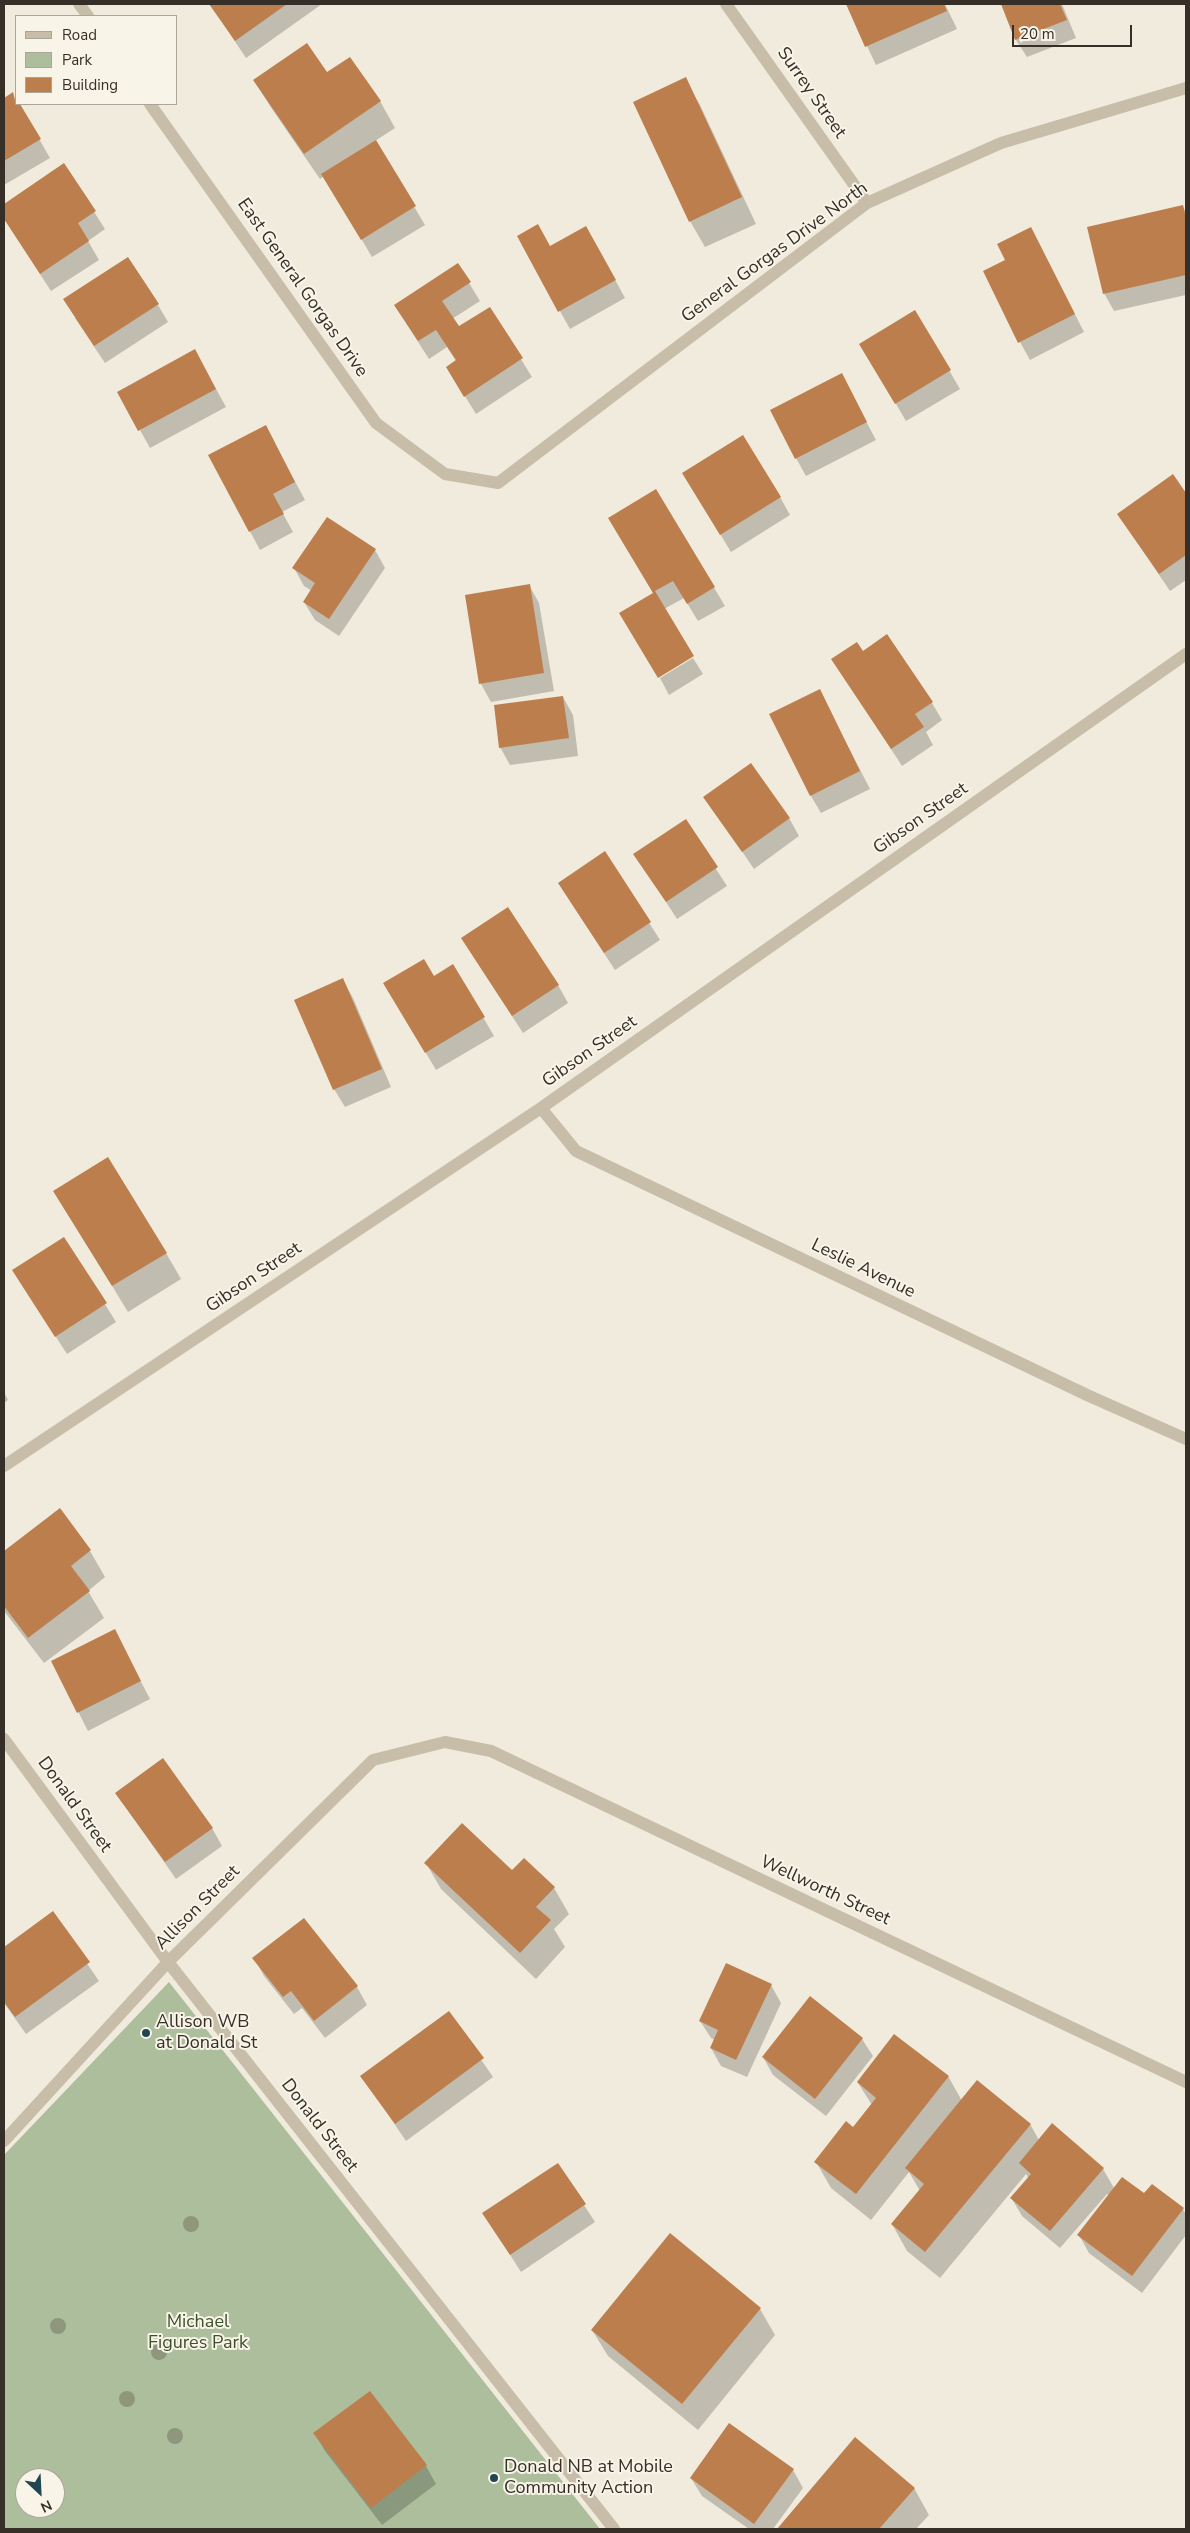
<!DOCTYPE html>
<style>
body{margin:0}
#map{position:relative;width:1190px;height:2533px;overflow:hidden;background:#f0ebdc;font-family:"Nunito Sans",sans-serif}
canvas{display:block}
.frame{position:absolute;inset:0;border:5px solid #352f28;pointer-events:none}
.legend{position:absolute;left:15px;top:15px;width:162px;height:90px;box-sizing:border-box;background:#f8f4e8;border:1px solid #aaa59b;margin:0;padding:6px 9px;list-style:none;font-size:15px;color:#352f28}
.legend li{display:flex;align-items:center;gap:10px;height:25px}
.legend b{width:25px;border:1px solid #aaa59b}
.north{position:absolute;left:15px;top:2468px;width:50px;height:50px;box-sizing:border-box;background:#f8f4e8;border:1px solid #aaa59b;border-radius:50%;rotate:155deg;font-size:14px;font-weight:700;line-height:20px;text-align:center;color:#352f28}
.north::after{content:'';display:block;margin:auto;width:18px;height:22px;background:#214653;clip-path:polygon(50% 0,100% 100%,50% 72%,0 100%)}
.scale{position:absolute;left:1012px;top:25px;width:120px;height:22px;box-sizing:border-box;border:2px solid #352f28;border-top:0;padding-left:6px;font-size:15px;line-height:18px;white-space:nowrap;color:#352f28;-webkit-text-stroke:4px #f8f4e8;paint-order:stroke}
</style>
<div id="map">
<canvas width="1190" height="2533"></canvas>
<div class="frame"></div>
<ul class="legend">
<li><b style="height:6px;background:#c7bda9"></b>Road</li>
<li><b style="height:14px;background:#adbe9d"></b>Park</li>
<li><b style="height:14px;background:#bd7e4d"></b>Building</li>
</ul>
<div class="north">N</div>
<div class="scale">20 m</div>
</div>
<script>
const ctx = document.querySelector('canvas').getContext('2d');
ctx.lineJoin = 'round';
function fill(path, color) {
  ctx.fillStyle = color;
  ctx.fill(path, 'evenodd');
}
function shape(rows) {
  const path = new Path2D();
  for (const r of rows) {
    path.moveTo(r[0], r[1]);
    for (let i = 2; i < r.length; i += 2) path.lineTo(r[i], r[i + 1]);
  }
  return path;
}
function strokePath(path, color, width, dash) {
  ctx.strokeStyle = color;
  ctx.lineWidth = width;
  ctx.lineCap = dash ? 'butt' : 'round';
  ctx.setLineDash(dash || []);
  ctx.stroke(path);
}
function label(font, color, halo, rows, align = 'center') {
  ctx.font = font + ' "Nunito Sans",sans-serif';
  ctx.lineWidth = 4;
  ctx.setLineDash([]);
  ctx.textBaseline = 'middle';
  ctx.strokeStyle = halo;
  ctx.fillStyle = color;
  for (const [text, x, y, turn = 0] of rows) {
    ctx.save();
    ctx.translate(x, y);
    ctx.rotate((+turn || 0) * Math.PI / 180);
    ctx.textAlign = isNaN(turn) ? turn : align;
    if (halo) ctx.strokeText(text, 0, 0);
    ctx.fillText(text, 0, 0);
    ctx.restore();
  }
}
fill(shape([
 [169,1982,600,2529,4,2529,4,2155],
 [25,2478,55,2478,55,2508,25,2508]
]), '#adbe9d');
fill(shape([
 [210,4,322,4,246,58],
 [847,4,945,4,957,29,876,65],
 [1002,4,1062,4,1076,38,1027,57,1016,40],
 [327,74,380,101,395,128,375,141,425,225,372,257,324,176,320,179,270,106,254,80],
 [685,79,700,105,756,224,705,247,690,221],
 [13,94,16,104,19,104,50,158,4,185,4,99],
 [64,165,105,229,88,241,99,260,51,291,4,218,4,205],
 [1183,206,1186,213,1186,295,1114,311,1104,293],
 [586,227,625,298,570,329,518,236,550,247],
 [1031,228,1084,332,1030,360,1020,342,1006,261],
 [458,265,480,301,452,319,458,328,489,308,532,377,476,414,458,385,456,361,447,347,429,359,406,323],
 [158,305,168,322,105,363,75,318],
 [915,312,960,389,906,421,861,344],
 [205,369,226,407,150,448,140,430],
 [851,393,876,440,806,476,796,458],
 [275,444,305,500,282,512,293,532,260,550,210,456],
 [1173,476,1186,495,1186,580,1170,591,1118,514],
 [656,491,725,606,698,621,684,598,664,609,654,593],
 [694,491,780,497,790,515,731,552],
 [375,550,385,568,339,636,315,620,304,602,312,591,304,586,294,568],
 [529,585,539,603,554,691,491,702,481,684],
 [862,652,932,703,942,720,926,732,933,745,902,766,833,659],
 [693,658,703,674,669,695,660,678],
 [819,690,870,789,821,813,811,796],
 [563,697,573,715,578,756,510,765,500,747],
 [705,797,789,818,799,836,754,869],
 [685,821,727,886,677,919,635,854],
 [605,853,660,940,615,970,570,901],
 [473,956,558,985,568,1003,523,1033],
 [453,966,494,1036,436,1070,385,984,434,978],
 [343,980,353,998,391,1087,345,1107,334,1089,296,1000],
 [70,1217,166,1253,181,1279,128,1312],
 [64,1238,116,1322,67,1354,13,1271],
 [4,1392,8,1400,4,1403],
 [60,1510,90,1551,105,1577,88,1591,104,1618,44,1663,4,1611,4,1553],
 [114,1630,150,1699,88,1731,53,1662],
 [116,1793,212,1828,222,1846,176,1879],
 [426,1863,512,1872,554,1888,569,1914,554,1929,565,1947,536,1979,441,1889],
 [52,1913,99,1981,26,2034,4,2003,4,1948],
 [304,1919,357,1987,367,2005,325,2038,302,2008,294,2014,264,1976,254,1958],
 [771,1985,781,2003,747,2077,721,2066,711,2048,715,2040,711,2038,700,2021],
 [449,2013,493,2077,406,2141,362,2076],
 [862,2039,873,2056,826,2116,773,2075,763,2057],
 [948,2076,962,2101,1030,2124,1039,2140,1103,2169,1114,2188,1144,2195,1183,2209,1186,2215,1186,2235,1142,2293,1089,2253,1079,2235,1109,2195,1107,2194,1060,2248,1022,2216,1012,2199,1029,2179,1026,2174,940,2278,907,2251,892,2224,920,2191,909,2172,871,2220,831,2188,816,2162,854,2128,872,2105,858,2083],
 [584,2205,595,2222,521,2272,484,2214],
 [670,2235,760,2309,775,2335,698,2430,608,2356,592,2330],
 [370,2392,426,2466,436,2484,382,2525,325,2451,315,2434],
 [855,2439,914,2488,929,2515,916,2529,778,2529],
 [793,2470,803,2488,773,2529,749,2529,702,2496,691,2478]
]), '#0003');
fill(shape([
 [209,4,287,4,235,41],
 [846,4,944,4,947,11,865,47],
 [1001,4,1060,4,1067,20,1015,40],
 [307,43,327,72,350,57,381,101,304,154,253,80],
 [686,77,742,197,689,222,633,102],
 [13,92,16,104,20,104,41,139,4,161,4,98],
 [376,140,416,206,361,240,321,174],
 [64,163,96,211,78,223,89,241,40,274,4,219,4,204],
 [1183,205,1186,218,1186,275,1103,294,1087,227],
 [538,224,550,246,586,226,616,280,558,312,517,236],
 [1031,227,1075,314,1018,343,983,271,1005,260,997,244],
 [128,257,159,304,94,346,63,299],
 [458,263,471,282,442,301,459,326,490,307,523,358,464,397,446,367,456,360,436,330,418,341,394,305],
 [915,310,951,370,895,404,859,344],
 [195,349,216,389,138,431,117,392],
 [842,373,867,422,795,459,770,410],
 [266,425,295,482,273,494,284,514,249,532,208,455],
 [743,435,781,497,720,535,682,473],
 [1173,474,1186,493,1186,555,1159,574,1117,514],
 [656,489,715,587,687,604,673,581,655,591,694,656,658,678,619,613,653,593,608,518],
 [327,517,376,549,329,619,303,602,315,583,292,568],
 [530,584,544,673,479,684,465,595],
 [887,634,933,702,915,714,924,727,891,749,831,659,857,642,863,651],
 [820,689,860,771,810,796,769,714],
 [563,696,569,738,499,748,494,705],
 [751,763,790,818,742,852,703,797],
 [686,819,718,867,666,902,633,854],
 [605,851,651,922,604,953,558,883],
 [508,907,559,985,512,1016,461,938],
 [424,959,434,976,453,964,485,1017,425,1053,383,983],
 [343,978,382,1069,333,1090,294,1000],
 [108,1157,167,1253,112,1286,53,1191],
 [64,1237,107,1303,55,1337,12,1270],
 [60,1508,91,1550,71,1566,90,1591,28,1638,4,1606,4,1551],
 [115,1629,141,1681,77,1713,51,1661],
 [163,1758,213,1828,165,1862,115,1793],
 [462,1823,512,1870,524,1858,555,1887,536,1907,551,1920,520,1953,424,1863],
 [53,1911,90,1962,15,2017,4,2002,4,1947],
 [304,1918,358,1986,314,2021,291,1991,283,1997,252,1958],
 [726,1963,772,1984,736,2060,710,2048,718,2030,699,2021],
 [810,1996,863,2038,815,2099,762,2057],
 [449,2011,484,2058,395,2124,360,2076],
 [894,2034,949,2076,856,2194,814,2162,846,2121,853,2127,876,2098,857,2082],
 [977,2080,1031,2124,925,2252,891,2224,924,2184,905,2168],
 [1052,2123,1104,2168,1050,2231,1010,2198,1031,2174,1019,2163],
 [558,2163,586,2204,510,2255,482,2213],
 [1122,2177,1144,2193,1152,2184,1184,2208,1132,2276,1077,2235],
 [670,2233,761,2308,682,2404,591,2330],
 [370,2391,427,2465,371,2508,313,2433],
 [729,2423,794,2469,754,2524,690,2478],
 [855,2437,915,2488,879,2529,777,2529]
]), '#bd7e4d');
strokePath(shape([
 [79,4,88,16],
 [726,4,867,203],
 [150,104,376,423,445,474,498,483,867,203,1001,143,1186,88],
 [541,1108,576,1151,1087,1395,1186,1439],
 [4,1466,541,1108,1186,654],
 [4,1739,168,1962,614,2529],
 [4,2141,168,1962,373,1760,445,1742,491,1751,1186,2082]
]), '#c7bda9', 12);
ctx.fillStyle = '#8e967c';
for (const [x, y] of [
 [191,2224],
 [58,2326],
 [159,2352],
 [127,2399],
 [175,2436]
]) {
  ctx.beginPath();
  ctx.arc(x, y, 8, 0, 2 * Math.PI);
  ctx.fill();
}
for (const [x, y, r, color] of [
 [146,2033,5,"#214653"],
 [494,2478,5,"#214653"]
]) {
  const dot = new Path2D();
  dot.arc(x, y, r, 0, 2 * Math.PI);
  ctx.fillStyle = color;
  ctx.fill(dot);
  strokePath(dot, '#f8f4e8', 2);
}
label('18px', '#352f28', '#f8f4e8', [
 ["Surrey Street",811,93,55],
 ["General Gorgas Drive North",775,253,-36],
 ["East General Gorgas Drive",302,288,55],
 ["Gibson Street",921,819,-35],
 ["Gibson Street",590,1052,-35],
 ["Leslie Avenue",863,1269,26],
 ["Gibson Street",254,1278,-34],
 ["Donald Street",74,1805,54],
 ["Wellworth Street",825,1891,25],
 ["Allison Street",198,1908,-45],
 ["Donald Street",319,2126,52]
]);
label('18px', '#352f28', '#f8f4e8', [
 ["Allison WB",156,2023],
 ["at Donald St",156,2044],
 ["Donald NB at Mobile",504,2468],
 ["Community Action",504,2489]
], 'left');
label('18px', '#3e512e', '#f8f4e8', [
 ["Michael",198,2323],
 ["Figures Park",198,2344]
]);
</script>
